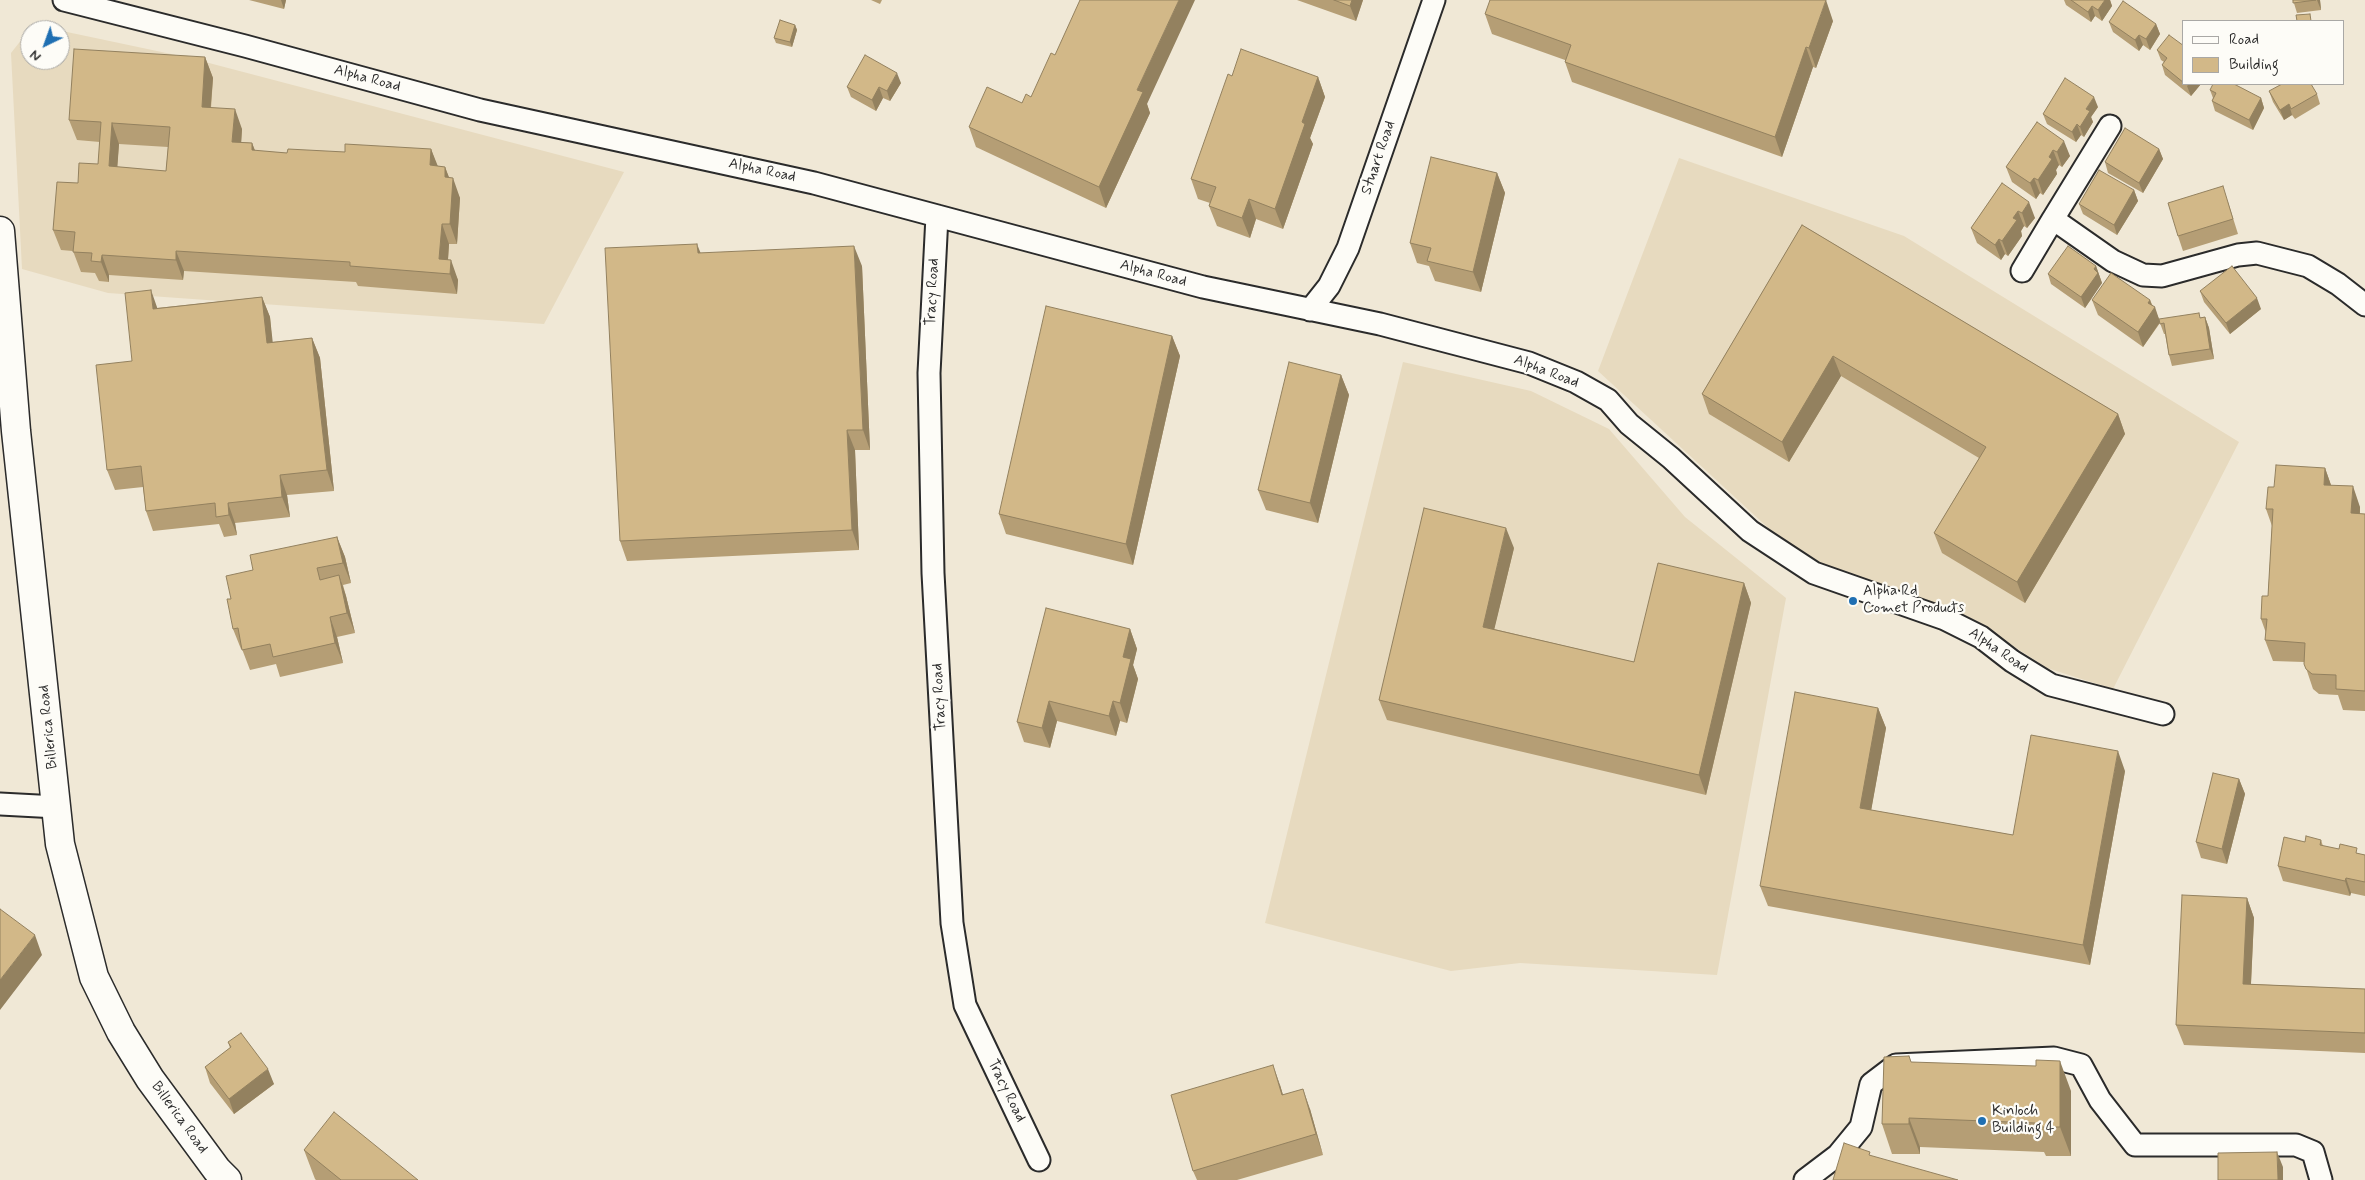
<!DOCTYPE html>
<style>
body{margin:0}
#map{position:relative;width:2365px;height:1180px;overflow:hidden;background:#f0e8d6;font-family:Mynerve,sans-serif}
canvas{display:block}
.legend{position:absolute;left:2182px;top:20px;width:162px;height:65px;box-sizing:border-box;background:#fdfcf7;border:1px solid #a9a8a5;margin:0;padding:6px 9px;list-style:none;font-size:15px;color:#2b2b2b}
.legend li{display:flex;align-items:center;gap:10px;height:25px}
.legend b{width:25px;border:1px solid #a9a8a5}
.north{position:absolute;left:20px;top:20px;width:50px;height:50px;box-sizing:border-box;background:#fdfcf7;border:1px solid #a9a8a5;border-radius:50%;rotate:222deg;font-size:14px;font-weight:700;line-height:20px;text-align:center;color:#2b2b2b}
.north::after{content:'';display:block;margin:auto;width:18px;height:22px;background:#1f6fb2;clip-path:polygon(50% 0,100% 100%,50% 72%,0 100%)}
</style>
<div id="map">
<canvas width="2365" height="1180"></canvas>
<ul class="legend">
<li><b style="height:6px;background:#fdfcf7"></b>Road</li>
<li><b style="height:14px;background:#d2b888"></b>Building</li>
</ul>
<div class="north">N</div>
</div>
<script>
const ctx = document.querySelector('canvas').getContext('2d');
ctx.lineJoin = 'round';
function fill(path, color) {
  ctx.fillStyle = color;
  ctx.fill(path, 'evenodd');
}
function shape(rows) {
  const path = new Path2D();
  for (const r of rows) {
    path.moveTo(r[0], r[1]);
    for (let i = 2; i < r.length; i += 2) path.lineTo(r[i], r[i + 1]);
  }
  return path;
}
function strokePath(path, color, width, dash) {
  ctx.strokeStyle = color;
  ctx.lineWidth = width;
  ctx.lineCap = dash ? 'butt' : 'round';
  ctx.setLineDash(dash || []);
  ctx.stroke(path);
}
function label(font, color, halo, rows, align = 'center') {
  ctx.font = font + ' Mynerve,sans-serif';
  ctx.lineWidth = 4.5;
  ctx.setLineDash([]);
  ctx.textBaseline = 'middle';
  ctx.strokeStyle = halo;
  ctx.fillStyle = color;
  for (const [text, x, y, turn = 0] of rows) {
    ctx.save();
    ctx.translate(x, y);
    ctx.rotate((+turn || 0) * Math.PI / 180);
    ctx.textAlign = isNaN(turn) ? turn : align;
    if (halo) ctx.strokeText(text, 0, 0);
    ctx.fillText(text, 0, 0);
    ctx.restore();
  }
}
fill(shape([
 [67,32,190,58,624,172,544,324,108,293,22,269,11,53,26,34,30,34,30,60,60,60,60,33],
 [1679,158,1904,236,2239,442,2113,689,2047,668,1967,616,1829,568,1777,536,1598,371],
 [1403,362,1531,391,1609,429,1685,517,1786,598,1717,975,1520,963,1451,971,1265,923]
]), '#e7dabf');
const street = shape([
 [64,0,245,46,480,110,814,183,1203,287,1380,324,1529,363,1576,382,1608,400,1629,424,1671,458,1750,531,1814,573,1945,619,1981,637,2012,661,2051,685,2163,714],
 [2110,126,2053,219,2113,261,2143,275,2162,276,2238,255,2257,253,2308,266,2338,284,2365,305],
 [937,216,929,373,933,573,952,923,965,1005,1039,1160],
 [2022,271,2053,219],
 [1310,310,1329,286,1348,248,1434,0],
 [0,804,57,807],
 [1805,1180,1838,1155,1861,1127,1871,1084,1896,1065,2054,1058,2081,1065,2100,1100,2135,1145,2296,1145,2313,1152,2321,1180]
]);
const secondary = shape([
 [0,231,16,431,60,844,94,977,121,1032,150,1079,217,1170,227,1180]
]);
strokePath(street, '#2b2b2b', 25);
strokePath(secondary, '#2b2b2b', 31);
strokePath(street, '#fdfcf7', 21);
strokePath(secondary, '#fdfcf7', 28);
fill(shape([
 [249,0,286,0,284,9],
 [871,0,882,0,880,4],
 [1297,0,1363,0,1356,21],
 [2064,0,2110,0,2112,6,2102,21,2095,16,2091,22,2066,5],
 [2293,0,2320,0,2321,10,2297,13],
 [1485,14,1833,21,1816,68,1813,67,1782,157,1572,82,1565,62,1565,60,1492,34],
 [2109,22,2156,24,2160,34,2150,50,2143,45,2139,51,2113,32],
 [795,25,797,30,792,47,776,43,774,38],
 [2184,46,2184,84,2201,84,2191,96,2165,75,2162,65,2164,62,2161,60,2157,50],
 [205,57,213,78,211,108,242,129,241,142,252,143,255,151,287,153,345,152,431,149,437,166,445,167,449,178,460,198,457,244,449,244,448,260,458,280,457,294,358,286,356,282,184,271,183,280,109,275,109,282,99,281,95,273,81,272,73,251,61,250,53,230,78,183,98,164,100,142,77,140,69,120],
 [119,144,168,147,166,171,117,167],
 [1232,76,1318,77,1325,97,1310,138,1313,144,1283,229,1256,219,1250,238,1217,226,1209,206,1210,203,1198,199,1191,179],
 [901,83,890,101,883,98,876,111,851,97,847,87],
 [2210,90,2261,98,2264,108,2253,130,2215,111,2212,101,2213,98],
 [2269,91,2317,94,2320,104,2295,119,2292,115,2284,120,2273,102],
 [1031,97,1147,104,1150,113,1106,208,976,147,969,127,1022,103],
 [2098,107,2091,117,2093,122,2084,137,2081,135,2076,142,2047,124,2043,114],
 [2037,122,2070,156,2062,167,2059,165,2056,170,2057,174,2043,195,2040,193,2036,199,2012,182,2006,167],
 [2159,149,2163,159,2143,193,2108,173,2105,162],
 [1497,173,1505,193,1481,292,1435,281,1429,266,1417,263,1410,243],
 [2002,183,2035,218,2027,228,2024,226,2021,231,2022,236,2008,256,2005,254,2001,260,1977,243,1971,228],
 [2134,190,2138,201,2117,235,2083,214,2079,204],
 [2228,202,2238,234,2183,251,2178,236],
 [1802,225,2118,414,2125,434,2025,603,1942,553,1934,533,1979,458,1841,376,1789,462,1709,414,1702,394],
 [701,253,862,266,870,450,855,450,859,550,627,561,620,541],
 [2096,266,2102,283,2085,308,2051,284,2048,274],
 [2200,291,2261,309,2230,334,2204,302],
 [262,297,270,317,272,342,312,338,320,358,334,491,287,495,290,517,235,523,237,535,224,537,219,524,153,531,146,511,143,487,115,490,107,470,132,361,157,308],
 [2092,300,2150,300,2160,321,2205,317,2209,328,2214,359,2172,366,2169,355,2165,334,2164,334,2160,323,2143,347,2098,315],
 [1172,336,1180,356,1133,565,1006,534,999,514],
 [1341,375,1349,395,1318,523,1266,510,1258,490],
 [2325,468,2331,485,2360,507,2360,514,2365,514,2365,711,2343,710,2338,695,2319,694,2313,689,2304,662,2273,661,2265,640,2266,633,2261,619,2268,596,2272,526,2266,509,2274,487],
 [337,537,345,557,351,583,343,585,346,596,355,633,337,637,343,663,280,677,276,664,250,670,242,649,241,649,233,629,231,599,253,570],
 [1514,548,1494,629,1634,662,1744,583,1751,603,1706,795,1387,720,1379,700],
 [1130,629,1137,649,1133,665,1138,679,1127,723,1120,721,1116,736,1057,721,1050,748,1024,742,1017,722],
 [1878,708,1886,728,1871,810,2013,835,2125,771,2090,965,1768,906,1760,886],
 [2239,779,2245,794,2227,864,2201,858,2196,842],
 [2321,840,2323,846,2365,855,2365,896,2351,893,2350,896,2283,881,2278,866,2305,842],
 [2247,898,2254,918,2251,984,2365,989,2365,1053,2184,1045,2176,1025],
 [228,1042,274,1084,234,1114,210,1083,205,1067,230,1048],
 [1912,1062,2071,1091,2071,1156,2046,1156,2044,1152,1920,1147,1920,1154,1892,1154,1882,1124],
 [1280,1085,1283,1095,1310,1109,1323,1155,1237,1180,1197,1180,1193,1171],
 [304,1150,418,1180,316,1180,315,1179]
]), '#b59e75');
fill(shape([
 [281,0,286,0,284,9],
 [1179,0,1195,0,1147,104,1150,113,1106,208,1099,187,1137,90],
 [1352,0,1363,0,1356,21,1350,6],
 [1826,0,1833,21,1816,68,1809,48],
 [2105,0,2110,0,2112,6,2102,21,2098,10],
 [2317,0,2320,0,2321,10],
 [2092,6,2095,16,2091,22,2088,12],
 [2156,24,2160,34,2150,50,2146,39],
 [795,25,797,30,792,47,790,42],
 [2139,35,2143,45,2139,51,2135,40],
 [1806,47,1813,67,1782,157,1775,137],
 [205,57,213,78,209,127,202,107],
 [897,73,901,83,890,101,887,91],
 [1318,77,1325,97,1310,138,1313,144,1283,229,1275,209,1302,122],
 [2189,84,2201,84,2191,96,2187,86],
 [879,87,883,98,876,111,872,100],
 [2094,97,2098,107,2091,117,2093,122,2084,137,2080,127,2086,109],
 [2261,98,2264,108,2253,130,2249,120],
 [2289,104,2292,115,2284,120,2280,110],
 [235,109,242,129,240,162,232,142],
 [112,123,119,144,116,186,109,166],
 [2077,124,2081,135,2076,142,2072,132],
 [2064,141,2070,156,2062,167,2057,152],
 [252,143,260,163,252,150],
 [431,149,439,169,430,165],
 [2159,149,2163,159,2143,193,2139,183],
 [2053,150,2059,165,2056,170,2057,174,2043,195,2038,180,2049,157],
 [445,167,452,185,453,178,460,198,457,244,450,224,445,177],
 [1497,173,1505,193,1481,292,1473,272],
 [2034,178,2040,193,2036,199,2030,183],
 [2134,190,2138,201,2117,235,2114,225],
 [1249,199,1256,219,1250,238,1242,218],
 [2029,202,2035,218,2027,228,2022,213],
 [2018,211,2024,226,2021,231,2022,236,2008,256,2002,241,2013,218],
 [442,224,449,244,447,273,439,259],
 [1999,239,2005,254,2001,260,1995,245],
 [697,244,705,264,698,253],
 [854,246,862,266,870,450,863,430],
 [176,251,184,271,183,280,176,260],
 [102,255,109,275,109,282,101,262],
 [451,260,458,280,457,294,450,274],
 [2096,266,2102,283,2085,308,2081,297,2094,269],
 [151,290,158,310,153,309],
 [262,297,270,317,275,363,267,343],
 [2257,298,2261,309,2230,334,2226,323],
 [2150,300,2153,309,2155,307,2160,322,2143,347,2138,332,2148,303],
 [2205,317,2209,328,2214,359,2210,349],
 [1172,336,1180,356,1133,565,1126,544],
 [312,338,320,358,334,491,327,470],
 [1833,356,1841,376,1789,462,1782,442],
 [1341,375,1349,395,1318,523,1310,503],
 [2118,414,2125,434,2025,603,2017,582],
 [847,430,855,450,859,550,852,530],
 [2325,468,2332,488,2324,485],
 [280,475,287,495,290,517,282,497],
 [2353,486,2360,507,2359,533,2351,513],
 [228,503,235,523,237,535,229,515],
 [1506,528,1514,548,1490,647,1483,627],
 [337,537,345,557,351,583,343,563],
 [339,575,346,596,355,633,347,613],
 [1744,583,1751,603,1706,795,1699,775],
 [330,617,337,637,343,663,335,643],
 [1130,629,1137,649,1133,665,1138,679,1127,723,1120,703,1123,657],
 [1049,701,1057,721,1050,748,1042,728],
 [1113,701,1120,721,1116,736,1109,716],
 [1878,708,1886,728,1868,828,1860,808],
 [2118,751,2125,771,2090,965,2083,945],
 [2239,779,2245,794,2227,864,2222,849],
 [2346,878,2351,893,2350,896,2345,881],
 [2247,898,2254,918,2250,1004,2243,984],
 [35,935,42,955,0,1010,0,980],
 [2060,1061,2071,1091,2071,1156,2060,1127],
 [1273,1065,1280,1085,1289,1115,1282,1095],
 [268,1069,274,1084,234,1114,229,1099],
 [1303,1089,1310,1109,1323,1155,1316,1134],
 [1909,1118,1920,1147,1920,1154,1909,1124],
 [2277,1152,2283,1167,2283,1180,2278,1180]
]), '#93815f');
const building = shape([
 [1080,0,1179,0,1137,90,1143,92,1099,187,969,127,987,87,1022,103,1026,94,1031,97,1051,53,1055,55,1080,0],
 [1334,0,1352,0,1350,6,1334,0],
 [1490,0,1826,0,1809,48,1806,47,1775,137,1565,62,1571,45,1485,14,1490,0],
 [2071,0,2105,0,2098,10,2092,6,2088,12,2071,0],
 [2293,0,2316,0,2293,3,2293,0],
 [2123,1,2156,24,2146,39,2139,35,2135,40,2109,22,2123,1],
 [2310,14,2311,21,2297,21,2296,15,2310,14],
 [780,20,795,25,790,42,774,38,780,20],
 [2169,35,2184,46,2184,83,2162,65,2167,58,2157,50,2169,35],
 [74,49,205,57,202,107,235,109,232,142,252,143,252,150,287,153,288,149,345,152,345,144,431,149,430,165,445,167,445,177,453,178,450,224,442,224,439,259,451,260,450,274,350,266,350,262,176,251,176,260,102,255,101,262,91,261,92,253,73,252,75,232,53,230,57,182,78,183,79,163,98,164,101,122,69,120,74,49],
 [112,123,170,127,166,171,109,166,112,123],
 [1241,49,1318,77,1302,122,1305,124,1275,209,1249,199,1242,218,1209,206,1216,187,1191,179,1228,74,1232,76,1241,49],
 [865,55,897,73,887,91,879,87,872,100,847,87,865,55],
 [2065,78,2094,97,2086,109,2090,111,2080,127,2077,124,2072,132,2043,114,2065,78],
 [2213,84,2234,84,2261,98,2249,120,2212,101,2216,93,2210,90,2213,84],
 [2282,84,2311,84,2317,94,2291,109,2289,104,2280,110,2269,91,2282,84],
 [2037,122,2064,141,2057,152,2053,150,2049,157,2052,159,2038,180,2034,178,2030,183,2006,167,2037,122],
 [2125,128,2159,149,2139,183,2105,162,2125,128],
 [1431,157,1497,173,1473,272,1427,261,1431,248,1410,243,1431,157],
 [2099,170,2134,190,2114,225,2079,204,2099,170],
 [2002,183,2029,202,2022,213,2018,211,2013,218,2017,220,2002,241,1999,239,1995,245,1971,228,2002,183],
 [2223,186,2233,219,2178,236,2168,203,2223,186],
 [1802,225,2118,414,2017,582,1934,533,1986,447,1833,356,1782,442,1702,394,1802,225],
 [697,244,698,253,854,246,863,430,847,430,852,530,620,541,605,248,697,244],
 [2068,246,2096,266,2094,269,2098,273,2081,297,2048,274,2068,246],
 [2232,266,2257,298,2226,323,2200,291,2232,266],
 [2111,273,2150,300,2148,303,2155,307,2138,332,2092,300,2111,273],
 [151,290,153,309,262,297,267,343,312,338,327,470,280,475,282,497,228,503,229,515,216,517,215,503,146,511,141,466,107,470,96,365,132,361,125,293,151,290],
 [1046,306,1172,336,1126,544,999,514,1046,306],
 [2199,313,2200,318,2205,317,2210,349,2169,355,2164,323,2160,324,2159,319,2199,313],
 [1289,362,1341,375,1310,503,1258,490,1289,362],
 [2276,465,2325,468,2324,485,2353,486,2351,513,2365,514,2365,691,2336,689,2336,675,2312,674,2306,669,2304,664,2305,643,2265,640,2267,619,2261,619,2262,596,2268,596,2273,509,2266,509,2268,487,2274,487,2276,465],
 [1424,508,1506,528,1483,627,1634,662,1658,563,1744,583,1699,775,1379,700,1424,508],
 [337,537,343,563,317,568,320,580,339,575,347,613,330,617,335,643,273,657,270,644,242,650,238,628,233,629,227,599,231,599,226,576,253,570,250,555,337,537],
 [1046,608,1130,629,1123,657,1131,659,1120,703,1113,701,1109,716,1049,701,1042,728,1017,722,1046,608],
 [1795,692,1878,708,1860,808,2013,835,2031,735,2118,751,2083,945,1760,886,1795,692],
 [2213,773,2239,779,2222,849,2196,842,2213,773],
 [2306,836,2321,840,2320,845,2339,849,2340,844,2357,848,2356,853,2365,855,2365,882,2346,878,2345,881,2278,866,2284,837,2305,842,2306,836],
 [2182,895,2247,898,2243,984,2365,989,2365,1033,2176,1025,2182,895],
 [0,909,35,935,0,980,0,909],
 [241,1033,268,1069,229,1099,205,1067,231,1047,228,1042,241,1033],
 [1909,1056,1911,1062,2036,1066,2036,1060,2060,1061,2060,1127,2035,1127,2035,1123,1909,1118,1909,1124,1882,1124,1884,1057,1909,1056],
 [1273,1065,1282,1095,1303,1089,1316,1134,1193,1171,1171,1095,1273,1065],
 [334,1112,418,1180,341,1180,304,1150,334,1112],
 [1844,1143,1870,1152,1869,1155,1958,1180,1833,1180,1844,1143],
 [2277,1152,2278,1180,2218,1180,2218,1153,2277,1152]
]);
fill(building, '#d2b888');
strokePath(building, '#93815f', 1);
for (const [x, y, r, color] of [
 [1853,601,5,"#1f6fb2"],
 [1982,1121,5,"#1f6fb2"]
]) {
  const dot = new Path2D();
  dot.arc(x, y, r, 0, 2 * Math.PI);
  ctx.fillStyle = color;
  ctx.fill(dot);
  strokePath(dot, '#fdfcf7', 2);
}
label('15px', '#2b2b2b', '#fdfcf7', [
 ["Alpha Road",367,79,15],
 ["Stuart Road",1379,158,-71],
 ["Alpha Road",762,171,12],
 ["Alpha Road",1153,274,15],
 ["Tracy Road",933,292,-87],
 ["Alpha Road",1546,372,21],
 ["Alpha Road",1998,651,34],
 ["Tracy Road",940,697,-93],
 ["Billerica Road",49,727,-96],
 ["Tracy Road",1006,1091,64],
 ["Billerica Road",179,1118,54]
]);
label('15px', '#2b2b2b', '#fdfcf7', [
 ["Alpha Rd",1863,592],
 ["Comet Products",1863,609],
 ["Kinloch",1992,1112],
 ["Building 4",1992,1129]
], 'left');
</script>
